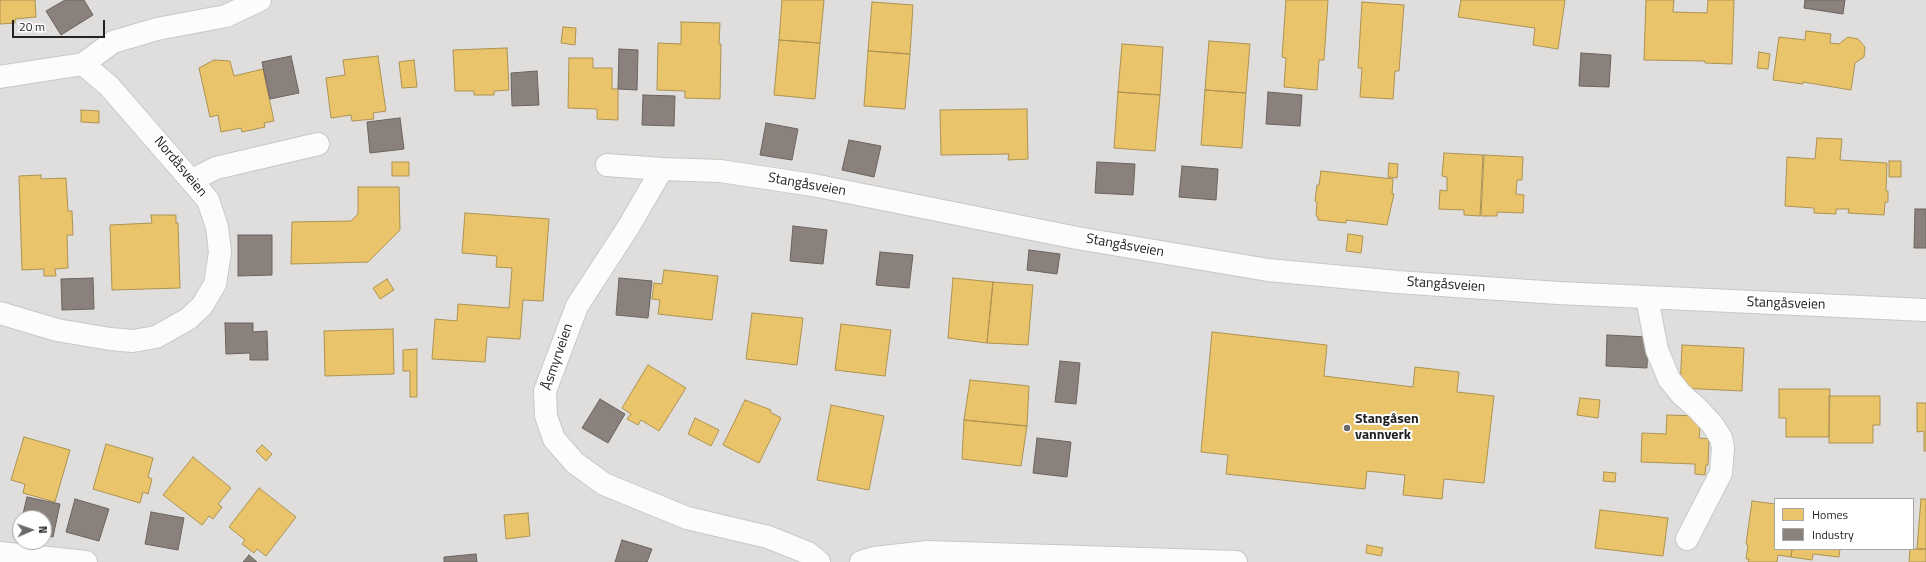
<!DOCTYPE html>
<meta charset="utf-8">
<style>
body{margin:0}
#map{position:relative;width:1926px;height:562px;overflow:hidden;background:#f0eeeb;font-family:"Titillium Web",sans-serif}
canvas{display:block}
.legend{position:absolute;left:1774px;top:498px;width:140px;height:52px;box-sizing:border-box;background:#fff;border:1px solid #a7a7a7;margin:0;padding:5px 7px;list-style:none;font-size:12px;color:#222}
.legend li{display:flex;align-items:center;gap:8px;height:20px}
.legend b{width:20px;border:1px solid #a7a7a7}
.north{position:absolute;left:12px;top:510px;width:40px;height:40px;box-sizing:border-box;background:#fff;border:1px solid #a7a7a7;border-radius:50%;rotate:88deg;font-size:11px;font-weight:700;line-height:16px;text-align:center;color:#222}
.north::after{content:'';display:block;margin:auto;width:14px;height:18px;background:#6a6968;clip-path:polygon(50% 0,100% 100%,50% 72%,0 100%)}
.scale{position:absolute;left:12px;top:20px;width:93px;height:18px;box-sizing:border-box;border:2px solid #222;border-top:0;padding-left:5px;font-size:12px;line-height:14px;white-space:nowrap;color:#222;-webkit-text-stroke:3px #fff;paint-order:stroke}
</style>
<div id="map">
<canvas width="1926" height="562"></canvas>
<ul class="legend">
<li><b style="height:11px;background:#e9c46a"></b>Homes</li>
<li><b style="height:11px;background:#8a817c"></b>Industry</li>
</ul>
<div class="north">N</div>
<div class="scale">20 m</div>
</div>
<script>
const ctx = document.querySelector('canvas').getContext('2d');
ctx.lineJoin = 'round';
function fill(path, color) {
  ctx.fillStyle = color;
  ctx.fill(path, 'evenodd');
}
function shape(rows) {
  const path = new Path2D();
  for (const r of rows) {
    path.moveTo(r[0], r[1]);
    for (let i = 2; i < r.length; i += 2) path.lineTo(r[i], r[i + 1]);
  }
  return path;
}
function strokePath(path, color, width, dash) {
  ctx.strokeStyle = color;
  ctx.lineWidth = width;
  ctx.lineCap = dash ? 'butt' : 'round';
  ctx.setLineDash(dash || []);
  ctx.stroke(path);
}
function label(font, color, halo, rows, align = 'center') {
  ctx.font = font + ' "Titillium Web",sans-serif';
  ctx.lineWidth = 4;
  ctx.setLineDash([]);
  ctx.textBaseline = 'middle';
  ctx.strokeStyle = halo;
  ctx.fillStyle = color;
  for (const [text, x, y, turn = 0] of rows) {
    ctx.save();
    ctx.translate(x, y);
    ctx.rotate((+turn || 0) * Math.PI / 180);
    ctx.textAlign = isNaN(turn) ? turn : align;
    if (halo) ctx.strokeText(text, 0, 0);
    ctx.fillText(text, 0, 0);
    ctx.restore();
  }
}
fill(shape([
 [0,0,1926,0,1926,562,0,562],
 [1775,499,1913,499,1913,549,1775,549],
 [20,518,44,518,44,542,20,542]
]), '#dfdedc');
const homes = shape([
 [0,0,35,0,36,17,15,19,15,23,0,24,0,0],
 [782,0,824,0,820,43,779,40,782,0],
 [1286,0,1328,0,1324,60,1319,60,1317,90,1284,87,1286,58,1282,57,1286,0],
 [1461,0,1565,0,1558,49,1533,45,1535,28,1458,17,1461,0],
 [1646,0,1674,0,1673,12,1707,13,1708,0,1734,0,1732,64,1705,63,1705,61,1644,60,1646,0],
 [872,2,913,5,910,54,868,51,872,2],
 [1362,2,1404,5,1399,71,1395,71,1393,99,1360,97,1362,68,1358,68,1362,2],
 [681,22,720,23,719,44,721,44,720,99,685,98,685,91,657,90,658,43,681,44,681,22],
 [563,27,576,28,575,45,561,43,563,27],
 [1806,31,1831,34,1830,43,1839,44,1848,37,1858,39,1865,47,1864,57,1855,63,1851,90,1803,82,1803,84,1773,80,1779,37,1805,40,1806,31],
 [779,40,820,43,815,99,774,95,779,40],
 [1209,41,1250,44,1246,93,1205,90,1209,41],
 [1122,44,1163,47,1160,95,1118,92,1122,44],
 [507,48,509,90,494,91,494,95,474,95,474,91,455,91,453,50,507,48],
 [868,51,910,54,905,109,864,106,868,51],
 [1759,52,1770,54,1768,69,1757,68,1759,52],
 [378,56,386,111,373,113,374,119,352,121,351,115,331,118,326,78,345,75,343,60,378,56],
 [569,58,593,58,593,68,612,68,612,89,618,89,618,120,597,119,597,109,568,108,569,58],
 [214,60,230,61,234,76,263,69,274,121,264,123,265,127,242,132,241,128,221,132,218,115,210,117,199,68,214,60],
 [414,60,417,87,402,88,399,62,414,60],
 [1205,90,1246,93,1242,148,1201,145,1205,90],
 [1118,92,1160,95,1155,151,1114,148,1118,92],
 [1027,109,1028,159,1008,160,1009,154,941,155,940,110,1027,109],
 [81,110,99,111,99,123,81,122,81,110],
 [1817,138,1842,139,1840,160,1887,163,1886,191,1888,191,1888,202,1885,202,1884,215,1848,213,1849,209,1836,209,1836,214,1814,213,1814,208,1785,206,1787,157,1815,159,1817,138],
 [1444,153,1483,155,1480,216,1464,215,1464,210,1439,209,1440,190,1447,191,1447,177,1442,176,1444,153],
 [1484,155,1523,157,1522,180,1517,180,1516,194,1524,195,1523,213,1497,212,1497,216,1481,216,1484,155],
 [1889,161,1901,161,1901,177,1889,177,1889,161],
 [392,162,409,162,409,176,392,176,392,162],
 [1389,163,1398,164,1397,178,1388,177,1389,163],
 [1321,171,1393,179,1392,194,1394,194,1387,225,1346,220,1346,223,1318,220,1318,217,1316,216,1317,202,1315,201,1317,185,1319,185,1321,171],
 [41,175,41,179,66,178,68,211,72,211,73,235,67,235,68,268,55,269,56,276,44,276,44,269,22,270,19,176,41,175],
 [358,187,399,187,400,230,368,262,291,264,292,222,351,221,358,214,358,187],
 [465,213,549,219,543,301,523,300,520,339,487,337,485,362,432,359,435,319,457,321,458,304,509,308,512,268,496,267,497,256,462,253,465,213],
 [151,215,176,215,176,223,178,223,180,288,112,290,110,225,152,223,151,215],
 [1348,234,1363,236,1361,253,1346,251,1348,234],
 [664,270,718,276,712,320,658,314,660,300,652,299,654,283,662,284,664,270],
 [953,278,993,282,987,343,948,338,953,278],
 [387,279,394,290,380,299,373,288,387,279],
 [993,282,1033,285,1028,345,987,343,993,282],
 [752,313,803,318,797,365,746,359,752,313],
 [841,324,891,330,885,376,835,370,841,324],
 [393,329,394,374,325,376,324,331,393,329],
 [1212,332,1327,345,1324,376,1413,387,1415,367,1459,372,1457,392,1494,396,1484,483,1444,479,1442,499,1403,495,1405,475,1367,471,1365,489,1226,474,1228,455,1201,452,1212,332],
 [1682,345,1744,348,1742,391,1680,388,1682,345],
 [417,349,417,397,410,397,410,371,403,371,403,350,417,349],
 [648,365,686,388,659,431,641,420,638,425,627,419,631,414,622,408,648,365],
 [970,380,1029,386,1027,426,964,420,970,380],
 [1779,389,1830,389,1829,437,1786,437,1786,418,1779,418,1779,389],
 [1829,396,1880,396,1880,425,1873,425,1873,443,1829,443,1829,396],
 [1580,398,1600,400,1598,418,1577,415,1580,398],
 [745,400,771,410,770,412,781,418,759,463,723,445,745,400],
 [1917,403,1926,403,1926,451,1924,451,1924,431,1917,432,1917,403],
 [831,405,884,416,869,490,817,480,831,405],
 [1667,415,1701,416,1699,438,1709,439,1708,465,1706,465,1705,475,1695,474,1695,464,1641,462,1642,433,1666,434,1667,415],
 [695,418,719,430,711,446,688,434,695,418],
 [964,420,1027,426,1021,466,962,459,964,420],
 [24,437,70,450,55,502,23,493,25,484,11,480,24,437],
 [106,444,153,458,148,477,152,479,148,494,143,492,140,503,93,489,106,444],
 [262,445,272,454,266,461,256,451,262,445],
 [193,457,231,488,218,504,222,507,213,519,209,516,202,525,163,495,193,457],
 [1604,472,1616,473,1615,482,1603,481,1604,472],
 [259,488,296,517,266,556,257,549,254,553,242,544,245,540,229,527,259,488],
 [1921,499,1926,499,1926,549,1917,549,1921,499],
 [1752,501,1775,504,1775,549,1792,549,1791,557,1778,555,1777,562,1748,562,1749,559,1746,559,1748,545,1746,544,1752,501],
 [1600,510,1668,518,1663,556,1595,548,1600,510],
 [528,513,530,536,506,539,504,515,528,513],
 [1367,545,1383,548,1381,556,1366,553,1367,545],
 [1792,549,1840,549,1839,557,1813,554,1812,560,1791,557,1792,549],
 [1910,549,1926,549,1926,562,1909,562,1910,549]
]);
fill(homes, '#e9c46a');
strokePath(homes, '#ad9354', 1);
const industry = shape([
 [65,0,84,0,93,15,61,35,46,11,65,0],
 [1805,0,1845,0,1843,14,1804,8,1805,0],
 [619,49,638,50,637,90,618,89,619,49],
 [1581,53,1611,55,1609,87,1579,86,1581,53],
 [291,56,299,93,270,99,262,62,291,56],
 [537,71,539,105,512,106,511,73,537,71],
 [1268,92,1302,95,1300,126,1266,124,1268,92],
 [643,95,675,96,674,126,642,125,643,95],
 [400,118,404,149,370,153,367,122,400,118],
 [766,123,798,129,792,160,760,155,766,123],
 [849,140,881,146,874,177,842,170,849,140],
 [1097,162,1135,164,1133,195,1095,193,1097,162],
 [1182,166,1218,169,1216,200,1179,197,1182,166],
 [1915,209,1926,209,1926,248,1914,248,1915,209],
 [793,226,827,230,823,264,790,261,793,226],
 [238,235,272,235,272,275,238,276,238,235],
 [1029,250,1060,254,1057,274,1027,270,1029,250],
 [880,252,913,255,909,288,876,285,880,252],
 [93,278,94,309,62,310,61,279,93,278],
 [619,278,652,281,648,318,616,315,619,278],
 [225,323,253,323,253,332,267,331,268,360,250,360,250,353,226,354,225,323],
 [1607,335,1648,337,1647,368,1606,366,1607,335],
 [1060,361,1080,363,1076,404,1055,402,1060,361],
 [600,399,625,414,608,443,582,428,600,399],
 [1037,438,1071,442,1067,477,1033,473,1037,438],
 [27,497,60,504,53,537,44,535,44,518,22,518,27,497],
 [75,499,109,509,99,541,66,532,75,499],
 [151,512,184,518,178,550,145,544,151,512],
 [622,540,652,549,647,562,615,562,622,540],
 [476,554,477,562,444,562,444,557,476,554],
 [249,555,257,562,243,562,249,555]
]);
fill(industry, '#8a817c');
strokePath(industry, '#6b6461', 1);
const minor = shape([
 [83,64,113,42,157,29,226,16,260,0],
 [0,77,83,64,109,86,208,200,217,227,220,252,215,284,202,306,188,319,156,337,133,341,110,339,57,330,0,313],
 [607,165,662,169,720,171,813,185,1077,238,1268,270,1397,282,1558,293,1926,310],
 [662,169,629,226,577,306,545,391,546,416,554,439,575,463,604,484,687,518,768,537,808,553,819,562],
 [192,180,216,168,318,144],
 [1647,298,1657,350,1669,379,1681,394,1698,409,1712,424,1721,438,1723,448,1721,473,1687,539],
 [0,553,86,562],
 [861,562,874,558,928,552,1236,562]
]);
strokePath(minor, '#c9c8c7', 24);
strokePath(minor, '#fdfcfc', 22);
for (const [x, y, r, color] of [
 [1347,428,4,"#6a6968"]
]) {
  const dot = new Path2D();
  dot.arc(x, y, r, 0, 2 * Math.PI);
  ctx.fillStyle = color;
  ctx.fill(dot);
  strokePath(dot, '#fff', 1.5);
}
label('14px', '#222', '#fff', [
 ["Nordåsveien",180,167,50],
 ["Stangåsveien",807,185,10],
 ["Stangåsveien",1125,246,10],
 ["Stangåsveien",1446,285,4],
 ["Stangåsveien",1786,304,2],
 ["Åsmyrveien",558,357,-71]
]);
label('bold 14px', '#222', '#fff', [
 ["Stangåsen",1355,420],
 ["vannverk",1355,436]
], 'left');
</script>
